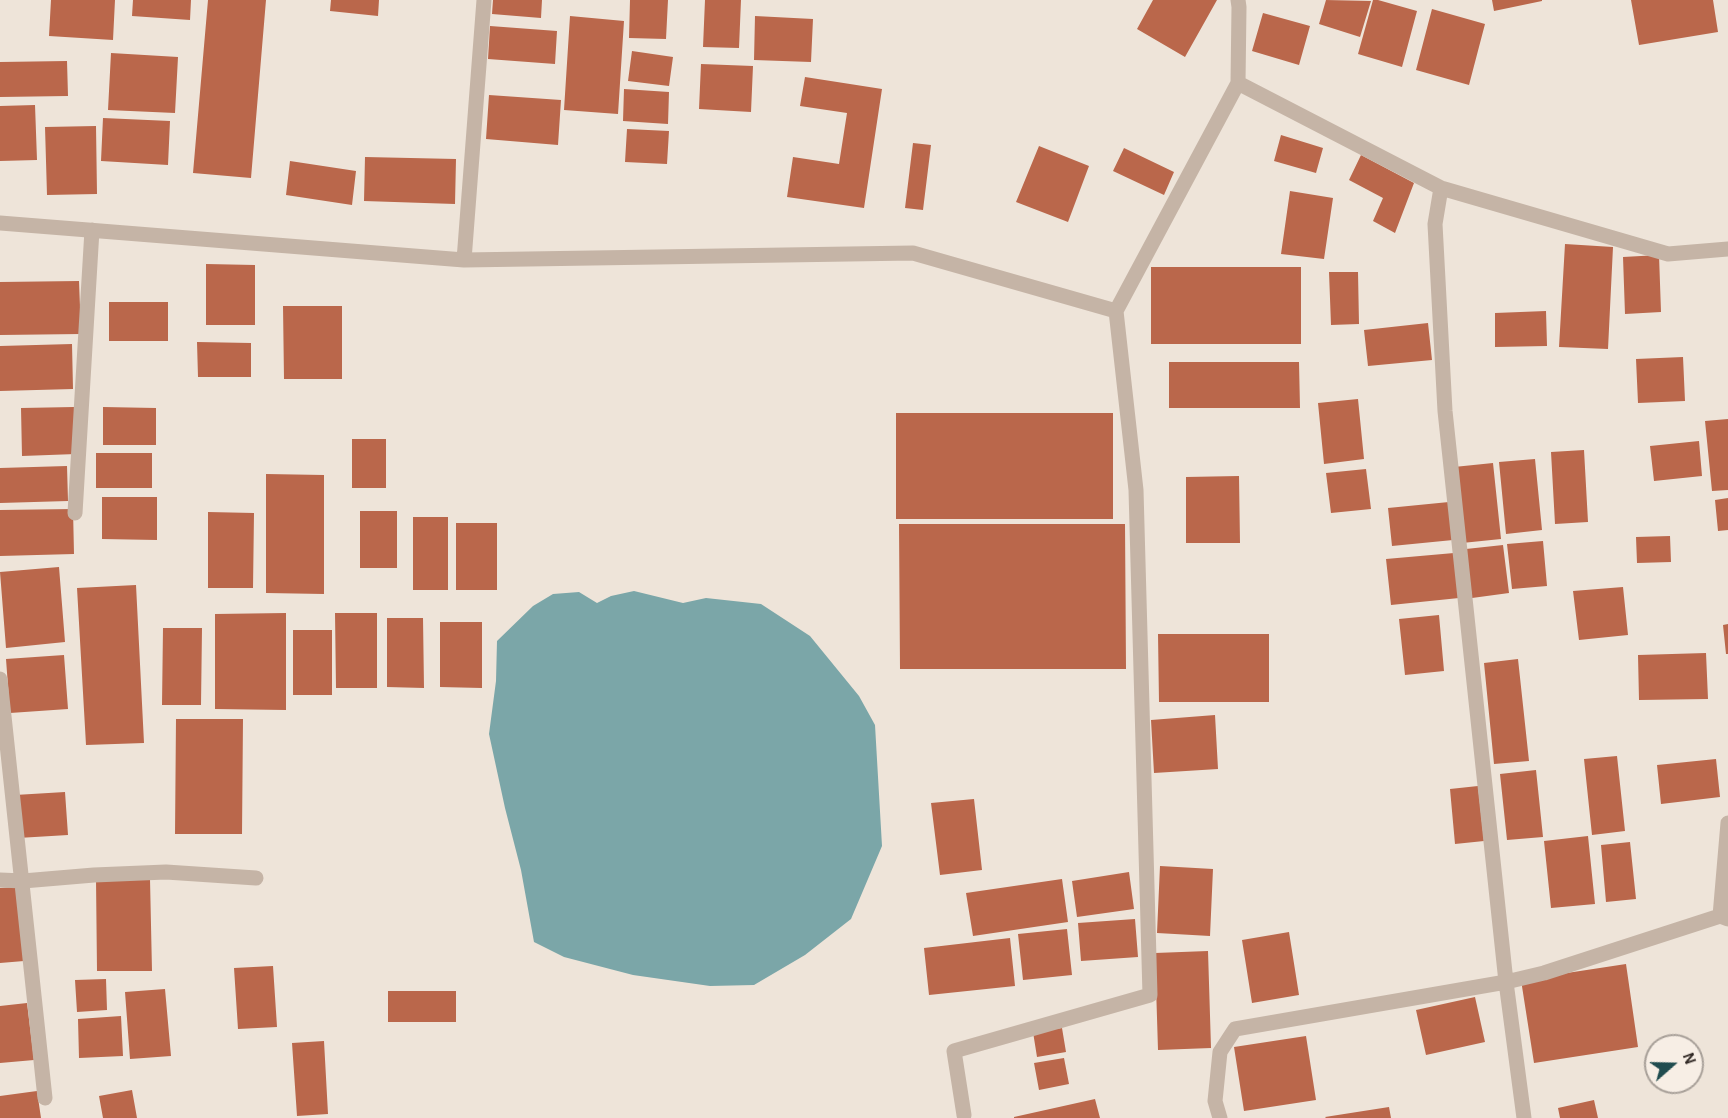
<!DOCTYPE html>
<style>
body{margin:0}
#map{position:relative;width:1728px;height:1118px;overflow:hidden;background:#eee4d9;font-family:"Alegreya Sans",sans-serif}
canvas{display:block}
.north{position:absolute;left:1644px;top:1034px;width:60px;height:60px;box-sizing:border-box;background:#f7eee5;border:2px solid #a8a099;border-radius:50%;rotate:70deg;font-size:16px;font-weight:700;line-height:24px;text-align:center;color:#322a26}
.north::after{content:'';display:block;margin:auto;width:21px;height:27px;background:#204c4f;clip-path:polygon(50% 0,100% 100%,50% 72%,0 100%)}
</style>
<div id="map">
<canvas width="1728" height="1118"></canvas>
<div class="north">N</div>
</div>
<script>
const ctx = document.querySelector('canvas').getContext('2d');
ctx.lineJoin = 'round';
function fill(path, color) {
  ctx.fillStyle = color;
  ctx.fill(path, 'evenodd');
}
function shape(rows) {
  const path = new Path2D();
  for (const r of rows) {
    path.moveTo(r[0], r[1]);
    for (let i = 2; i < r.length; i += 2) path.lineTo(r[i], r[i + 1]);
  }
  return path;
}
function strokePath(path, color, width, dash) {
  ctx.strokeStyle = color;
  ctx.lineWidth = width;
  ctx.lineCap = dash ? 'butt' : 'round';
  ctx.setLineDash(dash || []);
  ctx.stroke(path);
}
fill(shape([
 [634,591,683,603,706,598,761,604,810,636,859,696,875,725,882,846,851,919,805,955,754,985,710,986,633,975,564,957,534,942,521,870,505,808,489,734,496,681,497,641,533,606,553,594,579,592,597,603,611,596]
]), '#7ba6a8');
fill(shape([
 [51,0,115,0,113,40,49,36],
 [133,0,191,0,190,20,132,16],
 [208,0,266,0,251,178,193,173],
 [331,0,379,0,378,16,330,11],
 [493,0,542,0,541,18,492,14],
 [630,0,668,0,666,39,629,38],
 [705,0,741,0,739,48,703,47],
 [1153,0,1217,0,1185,57,1137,29],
 [1326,0,1371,1,1360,37,1319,24],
 [1373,0,1378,0,1417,11,1402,67,1358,54],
 [1492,0,1542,0,1542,1,1494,11],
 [1631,0,1713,0,1718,32,1639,45],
 [1432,9,1485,24,1469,85,1416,70],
 [1263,13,1310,26,1299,65,1252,51],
 [570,16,624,21,618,114,564,110],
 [755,16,813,19,811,62,754,60],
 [490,26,557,31,555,64,488,59],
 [632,51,673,57,669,86,628,81],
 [111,53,178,57,175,113,108,110],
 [67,61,68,96,0,97,0,62],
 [701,64,753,66,751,112,699,109],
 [805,77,882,89,864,208,787,197,793,157,839,164,847,113,800,106],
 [624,89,669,92,668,124,623,121],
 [489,95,561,100,558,145,486,139],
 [35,105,37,160,0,161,0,106],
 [103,118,170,121,168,165,101,161],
 [96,126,97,194,47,195,45,127],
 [627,129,669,131,667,164,625,162],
 [1281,135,1323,148,1316,173,1274,161],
 [913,143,931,145,923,210,905,208],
 [1039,146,1089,166,1068,222,1016,202],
 [1124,148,1174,172,1164,195,1113,171],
 [1361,155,1414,183,1395,233,1373,221,1383,198,1349,180],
 [365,157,456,159,455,204,364,201],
 [290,161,356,171,352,205,286,195],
 [1290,191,1333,198,1324,259,1281,254],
 [1565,244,1613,247,1608,349,1559,347],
 [1659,255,1661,312,1625,314,1623,257],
 [206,264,255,265,255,325,206,325],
 [1151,267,1301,267,1301,344,1151,344],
 [1329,272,1358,272,1359,324,1331,325],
 [79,281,81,334,0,335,0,282],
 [109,302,168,302,168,341,109,341],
 [283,306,342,306,342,379,284,379],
 [1546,311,1547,346,1495,347,1495,313],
 [1428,323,1432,360,1368,366,1364,330],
 [197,342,251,343,251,377,198,377],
 [72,344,73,389,0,391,0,346],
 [1683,357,1685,401,1638,403,1636,359],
 [1169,362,1299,362,1300,408,1169,408],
 [1358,399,1364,459,1324,464,1318,403],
 [74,407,76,454,22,456,21,408],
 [103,407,156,408,156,445,103,445],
 [896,413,1113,413,1113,519,896,519],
 [1728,419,1728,490,1712,491,1705,421],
 [352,439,386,439,386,488,352,488],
 [1699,441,1702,476,1654,481,1650,446],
 [1584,450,1588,522,1555,524,1551,452],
 [96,453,152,453,152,488,96,488],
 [1535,459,1542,530,1506,534,1499,462],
 [1493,463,1501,539,1462,543,1454,467],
 [67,466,68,501,0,503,0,468],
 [1366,469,1371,509,1331,513,1326,473],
 [266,474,324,475,324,594,266,593],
 [1239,476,1240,543,1186,543,1186,477],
 [102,497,157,497,157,540,102,539],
 [1728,498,1728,530,1718,531,1715,500],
 [1449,502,1453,540,1392,546,1388,508],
 [73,509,74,554,0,556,0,510],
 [360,511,397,511,397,568,360,568],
 [208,512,254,513,253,588,208,588],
 [413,517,448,517,448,590,413,590],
 [456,523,497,523,497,590,456,590],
 [899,524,1125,524,1126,669,900,669],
 [1670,536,1671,562,1637,563,1636,537],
 [1543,541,1547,586,1512,589,1507,544],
 [1503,545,1509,593,1472,598,1466,549],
 [1454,553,1459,598,1391,605,1386,559],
 [59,567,65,642,6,648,0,572],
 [136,585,144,743,86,745,77,588],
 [1623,587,1628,635,1579,640,1573,591],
 [286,613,286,710,215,709,215,614],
 [335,613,377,613,377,688,336,688],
 [1439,615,1444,671,1405,675,1399,619],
 [387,618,423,618,424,688,387,687],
 [440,622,482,622,482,688,440,687],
 [1728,624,1728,654,1726,654,1723,625],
 [163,628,202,628,201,705,162,705],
 [293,630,332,630,332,695,293,695],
 [1158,634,1269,634,1269,702,1159,702],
 [1706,653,1708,699,1639,700,1638,655],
 [64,655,68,709,10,713,6,659],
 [1518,659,1529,761,1494,764,1484,663],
 [1215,715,1218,769,1154,773,1151,720],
 [176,719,243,719,242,834,175,834],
 [1617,756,1625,831,1592,835,1584,759],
 [1716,759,1720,797,1661,804,1657,765],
 [1536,770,1543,837,1507,840,1500,774],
 [1478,786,1484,841,1455,844,1450,789],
 [65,792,68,835,18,838,15,795],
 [974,799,982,870,940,875,931,803],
 [1588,836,1595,904,1551,908,1544,841],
 [1630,842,1636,899,1606,902,1601,845],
 [1160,866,1213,869,1210,936,1157,933],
 [1129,872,1134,909,1077,917,1072,881],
 [96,879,150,879,152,971,97,971],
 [1062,879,1068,922,973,936,966,893],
 [16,887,24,961,0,963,0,888],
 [1135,919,1138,957,1081,961,1078,923],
 [1067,929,1072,975,1023,980,1018,934],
 [1289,932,1299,995,1252,1003,1242,940],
 [1010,938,1015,986,929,995,924,948],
 [1208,951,1211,1048,1158,1050,1155,953],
 [1626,964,1638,1047,1534,1063,1521,980],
 [273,966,277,1027,238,1029,234,968],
 [106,979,107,1010,77,1012,75,980],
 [165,989,171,1056,130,1059,125,992],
 [388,991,456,991,456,1022,388,1022],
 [1475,997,1485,1042,1426,1055,1416,1010],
 [27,1003,34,1060,0,1063,0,1006],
 [121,1016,123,1056,79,1058,78,1019],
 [1062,1028,1066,1052,1037,1057,1033,1032],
 [1306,1036,1316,1100,1244,1111,1234,1047],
 [324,1041,328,1114,297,1116,292,1043],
 [1064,1058,1069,1084,1039,1090,1034,1063],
 [132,1090,137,1118,103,1118,99,1096],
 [37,1091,41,1118,0,1118,0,1096],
 [1095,1099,1100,1118,1014,1118,1014,1117],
 [1594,1100,1598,1118,1560,1118,1558,1108],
 [1389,1107,1391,1118,1326,1118,1325,1117]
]), '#ba674b');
strokePath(shape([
 [1238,83,1441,188,1668,254,1728,249],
 [1441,188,1435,224,1445,411,1506,982,1524,1118],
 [0,223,464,260,913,253,1116,311],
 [464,260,484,0],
 [75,513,92,230],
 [0,679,45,1098],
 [0,880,23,881,94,875,166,872,256,878],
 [1720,916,1728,823],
 [964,1115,954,1051,1150,995,1136,490,1116,311,1238,83,1239,7,1238,0],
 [1220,1118,1215,1101,1220,1052,1235,1029,1506,982,1544,973,1720,916,1728,919]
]), '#c5b4a6', 15);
</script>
